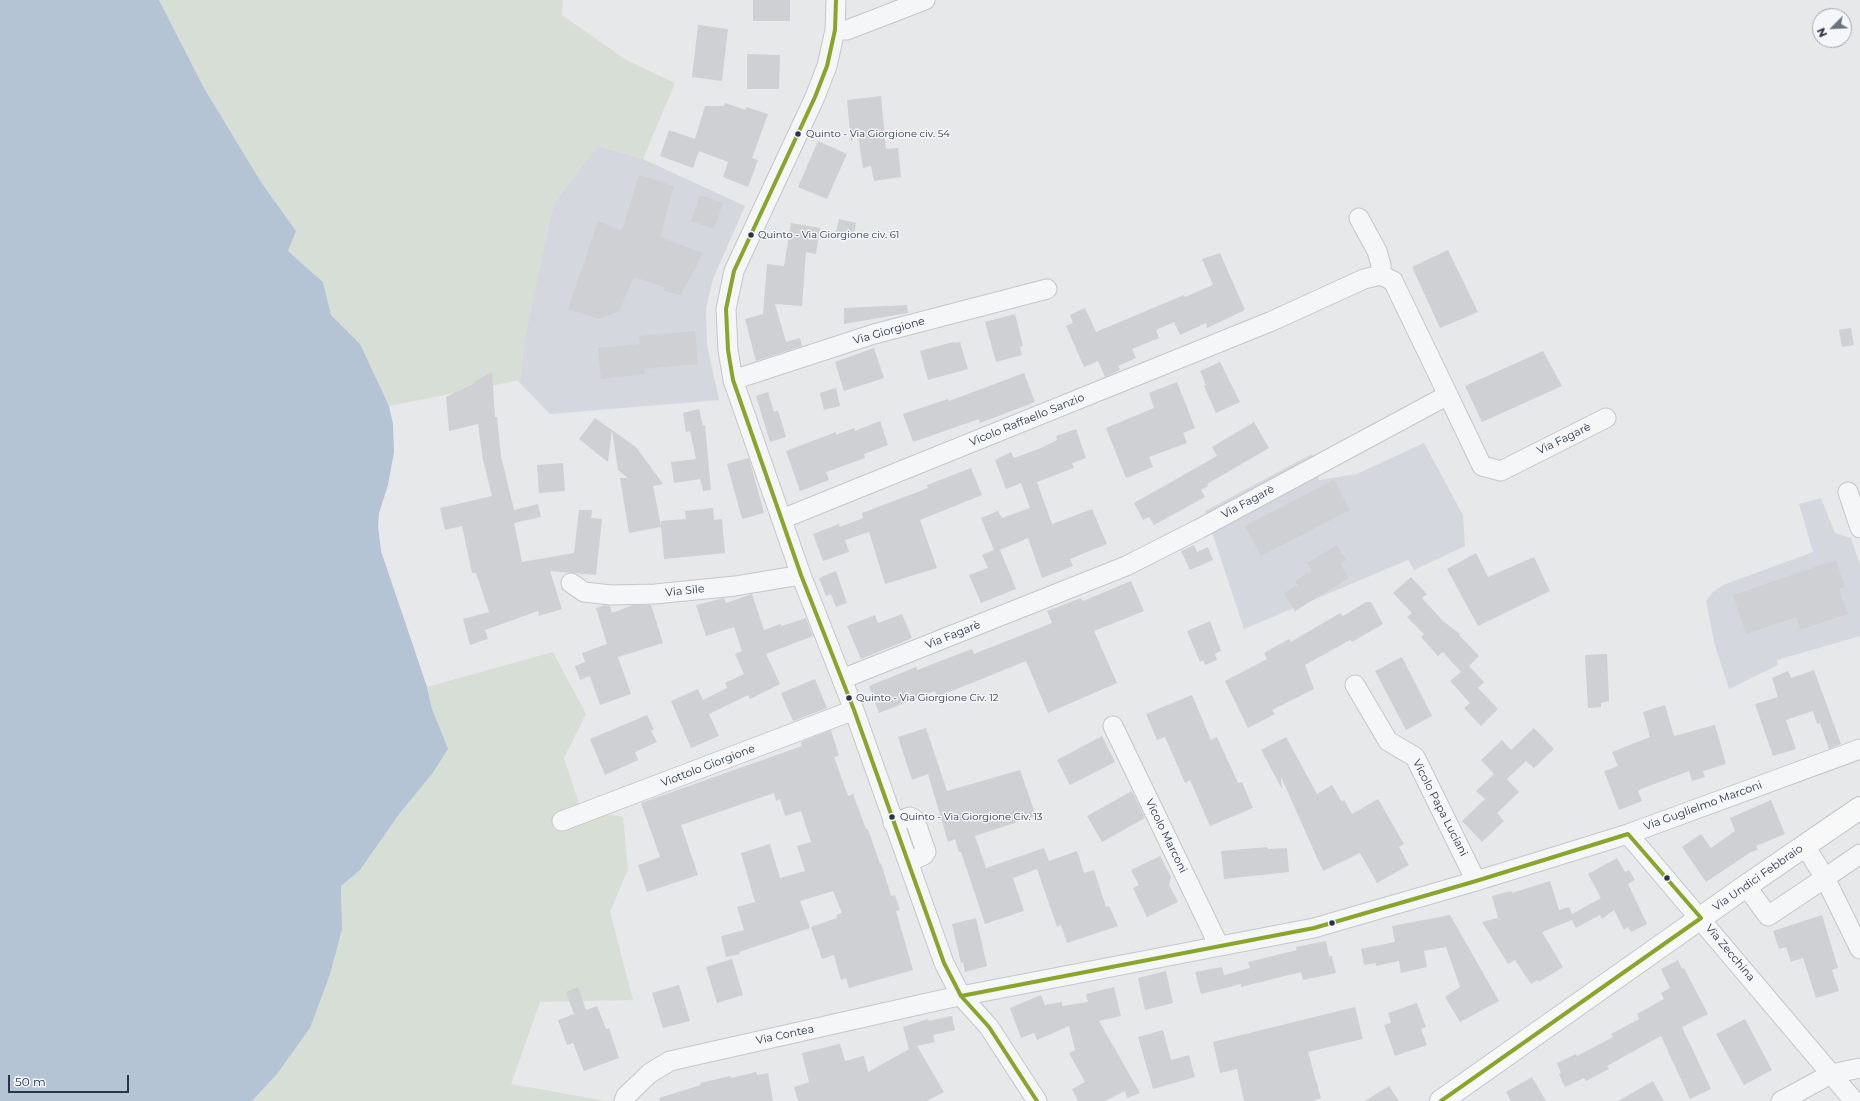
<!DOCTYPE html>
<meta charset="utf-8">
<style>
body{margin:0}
#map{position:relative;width:1860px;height:1101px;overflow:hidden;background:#e6e8ea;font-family:Montserrat,sans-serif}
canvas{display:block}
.north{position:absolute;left:1812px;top:8px;width:40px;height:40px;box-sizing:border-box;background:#f4f6f9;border:1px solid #a4a8b1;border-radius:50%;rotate:246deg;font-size:11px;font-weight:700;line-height:16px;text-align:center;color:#2b3445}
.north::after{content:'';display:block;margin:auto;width:14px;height:18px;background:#6c737f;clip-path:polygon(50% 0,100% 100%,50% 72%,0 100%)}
.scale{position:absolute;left:8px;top:1075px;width:121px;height:18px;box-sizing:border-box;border:2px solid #2b3445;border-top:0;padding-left:5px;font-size:12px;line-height:14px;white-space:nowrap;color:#2b3445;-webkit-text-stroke:3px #f4f6f9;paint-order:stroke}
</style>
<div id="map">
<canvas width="1860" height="1101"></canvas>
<div class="north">N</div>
<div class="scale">50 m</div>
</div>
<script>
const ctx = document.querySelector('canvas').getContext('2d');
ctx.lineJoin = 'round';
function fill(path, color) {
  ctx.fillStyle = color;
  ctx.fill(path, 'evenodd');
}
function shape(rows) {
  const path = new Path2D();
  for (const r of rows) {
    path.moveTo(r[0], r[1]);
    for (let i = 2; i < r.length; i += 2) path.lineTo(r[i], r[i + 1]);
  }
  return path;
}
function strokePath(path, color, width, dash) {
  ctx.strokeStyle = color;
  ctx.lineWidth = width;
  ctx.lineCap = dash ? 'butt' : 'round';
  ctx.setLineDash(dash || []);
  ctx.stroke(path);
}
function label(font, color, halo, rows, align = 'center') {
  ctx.font = font + ' Montserrat,sans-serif';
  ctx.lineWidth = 3;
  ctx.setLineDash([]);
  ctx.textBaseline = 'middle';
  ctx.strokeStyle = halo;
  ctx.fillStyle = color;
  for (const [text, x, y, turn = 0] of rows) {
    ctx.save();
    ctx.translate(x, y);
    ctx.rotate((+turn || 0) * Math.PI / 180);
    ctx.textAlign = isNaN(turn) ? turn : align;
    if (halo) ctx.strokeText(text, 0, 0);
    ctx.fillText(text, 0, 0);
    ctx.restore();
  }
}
fill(shape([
 [598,146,643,159,745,206,713,279,706,308,707,345,719,400,550,414,518,381,520,380,524,343,541,258,554,202],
 [1424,443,1463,515,1465,546,1414,570,1408,560,1244,629,1205,511,1312,454,1319,480,1357,474],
 [1821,498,1835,533,1851,538,1860,565,1860,636,1777,660,1778,665,1729,689,1715,646,1706,601,1713,592,1723,585,1813,552,1799,504]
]), '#d4d7dd');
fill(shape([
 [159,0,563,0,562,15,626,60,675,83,643,159,598,146,554,202,524,343,520,380,389,406,360,344,331,315,323,282,288,251,296,231,261,182,204,88],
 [553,652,586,714,564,758,581,810,623,817,628,869,610,912,633,1000,540,1002,511,1084,606,1101,252,1101,277,1074,310,1028,342,929,341,886,360,870,400,813,432,774,432,709,427,687]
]), '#d6ded6');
fill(shape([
 [0,0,159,0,204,88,261,182,296,231,288,251,323,282,331,315,360,344,389,406,393,424,394,452,388,485,379,513,378,526,381,551,427,687,432,709,448,749,432,774,400,813,360,870,341,886,342,929,330,974,310,1028,277,1074,252,1101,0,1101]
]), '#b4c4d5');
fill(shape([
 [753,0,790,0,790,21,753,21],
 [698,25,728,29,722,81,692,77],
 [747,54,780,55,779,89,747,89],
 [881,96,886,149,898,148,901,177,874,181,871,166,863,168,857,129,851,143,847,100],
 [725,103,746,110,746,107,768,114,752,158,758,160,748,187,723,177,728,162,699,151,693,168,660,156,669,130,695,139,705,106,724,106],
 [818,141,847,154,827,199,798,187],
 [639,175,674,186,660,237,702,253,696,268,680,295,664,291,664,287,634,277,619,311,600,319,568,309,598,221,622,231],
 [700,195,723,203,714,229,691,221],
 [839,219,856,223,853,240,835,235],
 [791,223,820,228,816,254,806,252,802,306,775,304,786,342,800,338,802,346,756,361,745,319,763,314,767,264,784,266],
 [1448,250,1478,312,1440,328,1412,267],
 [1220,253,1245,310,1207,328,1206,323,1180,335,1174,322,1156,330,1159,338,1132,349,1136,358,1118,366,1120,370,1105,377,1098,361,1084,367,1066,326,1073,323,1070,315,1085,308,1096,332,1184,295,1185,297,1213,285,1202,259],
 [907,305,908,313,844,324,844,308],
 [1015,314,1023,346,1020,347,1022,355,996,362,985,322],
 [1851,328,1854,345,1842,347,1839,330],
 [695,331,698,364,644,369,645,374,601,379,598,348,640,344,639,336],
 [953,342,953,343,960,342,968,369,928,380,920,351],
 [874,348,884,378,844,391,835,362],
 [1543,351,1562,386,1482,422,1465,386],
 [1220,362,1240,402,1216,413,1204,386,1206,385,1200,371],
 [492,372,495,417,497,417,501,456,514,510,538,504,541,517,514,523,522,562,574,553,579,510,592,510,591,518,602,519,596,575,550,571,562,609,539,616,538,611,485,630,488,639,470,645,463,619,489,612,476,573,472,573,462,526,445,530,440,508,492,496,483,460,478,424,449,431,446,397,475,383,475,381],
 [1024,373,1035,402,980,423,979,419,913,442,903,414,948,399,949,401],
 [1177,382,1195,428,1183,433,1187,443,1149,457,1153,467,1126,478,1106,428,1154,408,1149,393],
 [836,388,840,406,824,410,820,393],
 [768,392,774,412,778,410,786,437,770,442,756,396],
 [699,409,703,426,705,425,711,490,703,491,700,479,674,483,671,462,696,459,690,431,686,432,683,413],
 [595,418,636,447,663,484,653,486,661,526,661,521,686,519,685,511,713,508,714,520,722,519,725,553,664,559,661,527,629,533,620,478,628,478,618,470,612,430,608,462,579,439],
 [880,421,888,445,864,454,865,458,826,472,829,480,800,491,786,451,836,432,836,435,854,428,855,431],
 [1254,422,1269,448,1207,484,1208,486,1201,490,1205,497,1154,525,1149,517,1143,520,1134,503,1217,456,1212,447],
 [1076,429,1086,458,1072,463,1074,468,1037,482,1052,524,1092,509,1107,544,1070,559,1073,566,1042,578,1028,538,1000,550,1016,589,981,603,969,575,988,568,982,555,994,550,981,518,998,511,1002,518,1030,508,1021,483,1006,489,995,460,1011,452,1014,458,1041,448,1057,440,1056,436],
 [749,458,764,513,742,519,727,464],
 [563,463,565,491,539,493,537,465],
 [971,468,982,495,920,520,937,568,885,584,869,532,845,540,849,552,823,561,813,534,839,524,840,527,863,518,862,513,928,488,927,485],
 [1334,480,1350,510,1261,556,1245,526],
 [1194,545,1197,552,1208,547,1213,560,1190,570,1181,551],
 [1337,545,1346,560,1340,564,1349,578,1295,611,1284,593,1298,585,1295,581,1312,571,1307,563],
 [1476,553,1488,577,1534,557,1550,591,1478,626,1447,569],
 [1836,560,1845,587,1839,589,1848,614,1800,630,1796,617,1746,634,1733,595],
 [836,571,847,603,836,607,831,594,826,596,819,578],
 [1411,577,1427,594,1422,598,1443,621,1460,634,1459,635,1479,656,1469,666,1484,682,1478,688,1498,709,1481,726,1464,708,1470,703,1450,681,1461,672,1443,652,1438,656,1421,637,1424,634,1407,617,1412,613,1393,593],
 [1131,581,1144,611,1094,631,1117,683,1048,713,1026,661,937,697,935,691,879,713,869,686,916,667,917,670,972,649,974,654,1052,623,1047,611,1081,598,1083,601],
 [752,594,764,630,780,624,782,626,806,618,813,636,766,654,780,684,750,699,748,695,709,714,719,736,691,748,671,701,698,689,703,700,727,688,725,683,744,674,735,654,742,651,734,627,706,636,696,605,724,598,726,603],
 [1366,602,1371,602,1383,624,1352,642,1350,640,1305,665,1314,689,1272,710,1275,714,1248,728,1225,681,1267,659,1264,653,1289,639,1291,642,1340,613,1343,616],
 [605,605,610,606,612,613,633,605,651,605,663,643,618,657,631,694,600,705,590,676,580,680,575,666,585,662,582,653,607,644,596,608],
 [902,614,912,638,861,659,847,626,875,615,878,623],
 [1210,621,1221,651,1215,654,1217,660,1205,665,1203,660,1200,662,1187,631],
 [1607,654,1609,701,1601,703,1601,707,1588,708,1585,655],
 [1402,657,1432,716,1406,730,1375,671],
 [1814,670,1841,744,1829,749,1820,723,1817,724,1813,711,1786,720,1796,749,1773,756,1755,704,1778,697,1772,678,1788,671,1791,678],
 [815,679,827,708,793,721,781,693],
 [1192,695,1211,740,1217,737,1238,783,1242,782,1253,808,1210,826,1190,780,1185,783,1165,737,1157,740,1146,714],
 [1665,705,1674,736,1715,725,1726,764,1703,771,1705,777,1692,781,1689,771,1641,789,1638,791,1642,801,1619,810,1604,771,1618,766,1612,752,1650,737,1643,712],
 [647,715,654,729,651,731,657,742,635,752,638,760,605,775,590,739],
 [926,728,947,791,1020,770,1036,816,975,836,986,868,1044,848,1049,861,1077,851,1084,873,1094,870,1106,907,1109,906,1118,926,1067,943,1061,925,1057,927,1037,869,1013,878,1024,911,985,924,961,852,959,852,955,839,948,842,928,774,912,780,898,737],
 [1534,728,1554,749,1534,768,1526,761,1507,779,1519,792,1497,813,1504,821,1482,842,1462,821,1485,799,1476,791,1494,774,1481,760,1502,740,1511,750],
 [831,730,839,756,834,757,848,796,853,794,866,829,868,829,880,864,881,863,891,896,895,895,900,910,896,911,913,970,849,988,846,978,841,980,834,955,822,959,811,927,837,918,836,915,842,913,833,891,800,901,810,928,739,952,740,954,726,957,721,936,744,930,737,907,755,902,741,853,770,844,780,878,805,871,797,846,811,842,801,811,785,816,780,799,776,801,774,793,681,825,698,875,647,892,638,865,660,857,641,803,802,746,801,742],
 [1102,736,1115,762,1070,785,1057,760],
 [1286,737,1317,794,1332,785,1342,802,1344,800,1352,814,1378,799,1404,844,1399,847,1409,865,1377,883,1360,853,1323,871,1281,777,1282,789,1261,750],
 [1132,791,1145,818,1102,842,1087,816],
 [1771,800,1785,834,1756,846,1758,850,1751,852,1706,882,1682,847,1701,834,1711,848,1735,831,1730,818],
 [1267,847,1268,849,1287,848,1289,872,1224,879,1221,851],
 [1160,856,1171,877,1169,885,1178,902,1147,917,1133,888,1139,885,1131,870],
 [1617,858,1625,872,1629,870,1635,880,1628,884,1647,924,1631,932,1628,927,1624,930,1614,910,1602,919,1600,915,1576,928,1572,920,1542,932,1563,967,1539,982,1538,980,1531,984,1515,960,1508,964,1482,922,1498,918,1492,896,1511,891,1512,893,1550,881,1559,910,1569,907,1572,914,1601,898,1588,874],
 [1450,915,1499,1001,1460,1022,1445,997,1460,987,1446,947,1424,951,1427,967,1401,973,1399,961,1376,966,1376,963,1364,965,1361,949,1395,942,1392,926],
 [1822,915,1838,968,1832,970,1839,991,1816,998,1803,958,1791,962,1786,947,1779,949,1773,931],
 [976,918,987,966,965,972,963,962,961,963,952,924],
 [1326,941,1329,956,1332,956,1336,973,1303,980,1301,972,1241,987,1241,984,1201,994,1195,972,1222,967,1224,975,1250,968,1248,962,1297,950,1296,947],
 [732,959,743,995,717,1003,706,967],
 [1678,960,1682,969,1684,968,1708,1014,1682,1027,1711,1089,1690,1099,1661,1036,1607,1066,1609,1069,1586,1081,1584,1078,1565,1087,1559,1074,1561,1073,1557,1063,1576,1054,1577,1056,1613,1037,1611,1034,1639,1019,1637,1014,1664,999,1661,993,1670,988,1661,969],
 [1166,971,1173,1003,1145,1010,1138,978],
 [679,985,690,1021,663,1028,652,993],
 [578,987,586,1010,597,1006,606,1029,609,1028,619,1058,584,1071,573,1043,567,1045,558,1020,574,1014,566,992],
 [1114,987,1121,1016,1099,1021,1140,1093,1127,1098,1125,1091,1105,1101,1078,1101,1072,1089,1085,1082,1069,1053,1075,1050,1069,1026,1037,1040,1034,1033,1021,1038,1010,1008,1041,995,1045,1005,1062,1002,1062,1006,1088,1002,1086,994],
 [1417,1003,1426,1027,1421,1029,1427,1045,1395,1056,1384,1025,1391,1023,1388,1013],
 [1355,1007,1363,1039,1308,1052,1321,1098,1312,1101,1244,1101,1237,1069,1220,1073,1213,1042],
 [952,1016,955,1030,933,1035,935,1042,917,1046,944,1092,927,1101,798,1101,794,1087,809,1082,802,1053,840,1044,845,1061,864,1056,868,1072,911,1048,909,1049,903,1027,928,1019,929,1021],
 [1745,1019,1772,1070,1744,1085,1716,1034],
 [1163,1030,1171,1060,1189,1055,1195,1077,1153,1089,1138,1037],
 [756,1072,757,1075,768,1073,773,1101,660,1101,659,1098,701,1085,700,1083,730,1076,731,1078],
 [1532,1077,1546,1101,1511,1101,1506,1092],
 [1653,1081,1664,1101,1618,1101],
 [1389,1086,1399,1101,1365,1101]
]), '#ced0d3');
const minor = shape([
 [836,0,835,30,827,66,815,97,734,271,726,309,728,350,733,380,801,575,854,710,944,963,961,996,989,1027,1037,1101],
 [835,30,847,30,925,0],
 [1359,218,1377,251,1381,265,1381,275],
 [733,380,874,334,1047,289],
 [1848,492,1860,528],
 [782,519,1272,321,1364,279,1381,275,1393,281,1448,395],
 [571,583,584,592,611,595,655,594,735,586,801,575],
 [842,679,1126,566,1199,529,1448,395,1482,466,1501,471,1606,418],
 [1355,685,1388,741,1415,757,1476,881],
 [1113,726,1219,946],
 [562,821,854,710],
 [893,823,910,817,915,820,926,852,924,855,908,862],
 [1628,834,1854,1101],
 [1860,854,1825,878,1860,949],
 [1746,886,1768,916,1825,878,1805,846],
 [624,1101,626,1096,650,1073,670,1061,945,999,1314,928,1476,881,1628,834,1860,749],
 [1781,1101,1831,1074,1860,1068]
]);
const major = shape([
 [1441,1101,1746,886,1860,808]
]);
strokePath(minor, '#c4c6c8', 21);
strokePath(major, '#c2c5c8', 24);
strokePath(minor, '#f5f6f7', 19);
strokePath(major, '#f8f8f8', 22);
strokePath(shape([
 [836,0,835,30,827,66,815,97,734,271,726,309,728,350,733,380,801,575,854,710,944,963,961,996,989,1027,1037,1101],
 [961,996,1314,928,1476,881,1628,834,1701,918,1441,1101]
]), '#8aa52c', 4);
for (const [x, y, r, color] of [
 [798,134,3.5,"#2b3445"],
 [751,235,3.5,"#2b3445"],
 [849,698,3.5,"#2b3445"],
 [892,817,3.5,"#2b3445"],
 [1667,878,3.5,"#2b3445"],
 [1332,923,3.5,"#2b3445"]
]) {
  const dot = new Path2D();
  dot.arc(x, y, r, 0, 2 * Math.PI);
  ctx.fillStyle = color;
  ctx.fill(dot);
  strokePath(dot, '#f4f6f9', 1.5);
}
label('10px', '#2b3445', '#f4f6f9', [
 ["Quinto - Via Giorgione civ. 54",806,134],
 ["Quinto - Via Giorgione civ. 61",758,235],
 ["Quinto - Via Giorgione Civ. 12",856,698],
 ["Quinto - Via Giorgione Civ. 13",900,817]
], 'left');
label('11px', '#2b3445', '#f4f6f9', [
 ["Via Giorgione",889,331,-16],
 ["Vicolo Raffaello Sanzio",1027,420,-22],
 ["Via Fagarè",1564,439,-26],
 ["Via Fagarè",1248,502,-28],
 ["Via Sile",685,591,-6],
 ["Via Fagarè",953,635,-22],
 ["Viottolo Giorgione",708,766,-21],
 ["Via Guglielmo Marconi",1703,806,-20],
 ["Vicolo Papa Luciani",1440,808,63],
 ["Vicolo Marconi",1166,836,64],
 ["Via Undici Febbraio",1758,878,-35],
 ["Via Zecchina",1730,953,50],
 ["Via Contea",785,1035,-12]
]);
</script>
